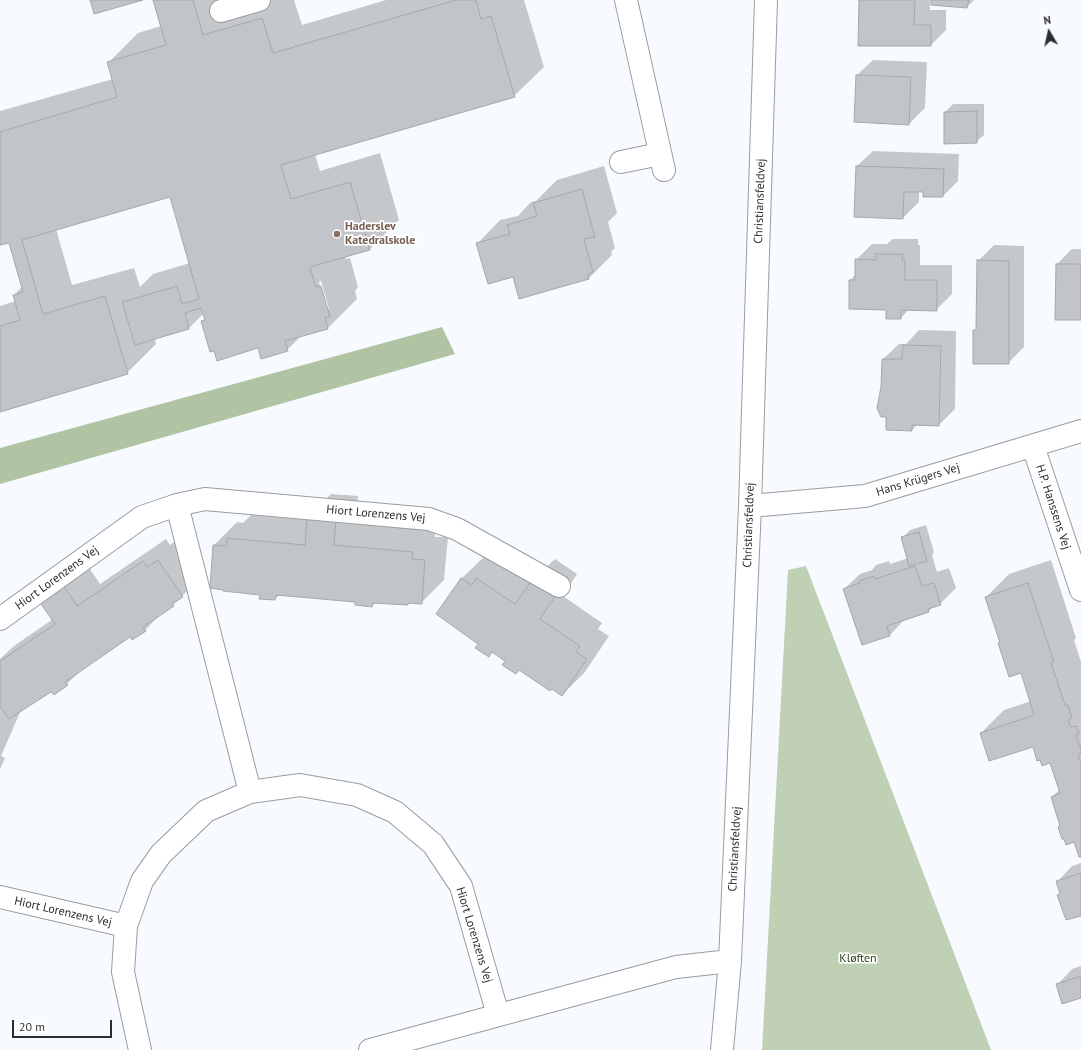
<!DOCTYPE html>
<meta charset="utf-8">
<style>
body{margin:0}
#map{position:relative;width:1081px;height:1050px;overflow:hidden;background:#f7fafe;font-family:"PT Sans",sans-serif}
canvas{display:block}
.north{position:absolute;left:1029px;top:12px;width:40px;height:40px;-webkit-text-stroke:3px #fff;paint-order:stroke;rotate:351deg;font-size:11px;font-weight:700;line-height:16px;text-align:center;color:#2b2c2e}
.north::after{content:'';display:block;margin:auto;width:14px;height:18px;background:#2b2c2e;clip-path:polygon(50% 0,100% 100%,50% 72%,0 100%)}
.scale{position:absolute;left:12px;top:1020px;width:100px;height:18px;box-sizing:border-box;border:2px solid #2b2c2e;border-top:0;padding-left:5px;font-size:12px;line-height:14px;white-space:nowrap;color:#2b2c2e;-webkit-text-stroke:3px #fff;paint-order:stroke}
</style>
<div id="map">
<canvas width="1081" height="1050"></canvas>
<div class="north">N</div>
<div class="scale">20 m</div>
</div>
<script>
const ctx = document.querySelector('canvas').getContext('2d');
ctx.lineJoin = 'round';
function fill(path, color) {
  ctx.fillStyle = color;
  ctx.fill(path, 'evenodd');
}
function shape(rows) {
  const path = new Path2D();
  for (const r of rows) {
    path.moveTo(r[0], r[1]);
    for (let i = 2; i < r.length; i += 2) path.lineTo(r[i], r[i + 1]);
  }
  return path;
}
function strokePath(path, color, width, dash) {
  ctx.strokeStyle = color;
  ctx.lineWidth = width;
  ctx.lineCap = dash ? 'butt' : 'round';
  ctx.setLineDash(dash || []);
  ctx.stroke(path);
}
function label(font, color, halo, rows, align = 'center') {
  ctx.font = font + ' "PT Sans",sans-serif';
  ctx.lineWidth = 3.5;
  ctx.setLineDash([]);
  ctx.textBaseline = 'middle';
  ctx.strokeStyle = halo;
  ctx.fillStyle = color;
  for (const [text, x, y, turn = 0] of rows) {
    ctx.save();
    ctx.translate(x, y);
    ctx.rotate((+turn || 0) * Math.PI / 180);
    ctx.textAlign = isNaN(turn) ? turn : align;
    if (halo) ctx.strokeText(text, 0, 0);
    ctx.fillText(text, 0, 0);
    ctx.restore();
  }
}
fill(shape([
 [806,566,991,1050,762,1050,788,570]
]), '#bfd0b5');
fill(shape([
 [442,327,455,354,0,484,0,448]
]), '#b0c4a4');
fill(shape([
 [154,0,294,0,302,25,386,0,524,0,544,67,514,96,315,154,320,171,380,153,399,220,370,249,345,256,346,259,350,258,358,287,355,291,357,299,328,328,302,335,287,350,259,347,202,321,205,318,204,313,189,328,155,338,156,344,127,373,0,410,0,306,16,301,14,295,23,286,10,242,0,244,0,111,113,79,108,63,138,33,161,26],
 [170,195,190,263,153,274,140,287,134,268,72,285,56,229],
 [321,281,329,309,326,309,319,282],
 [860,0,930,0,930,10,946,10,946,30,931,45],
 [932,0,974,0,967,7],
 [873,60,927,62,925,108,909,124,857,75],
 [953,104,984,104,984,135,976,142,945,112],
 [873,151,959,154,958,181,943,196,924,192,919,191,919,202,903,218,857,166],
 [604,166,617,213,608,222,615,248,611,252,612,255,589,278,519,298,513,276,478,243,500,220,518,216,531,202,536,201,557,180],
 [893,239,918,239,918,245,920,245,920,265,952,265,952,294,936,310,909,309,901,318,887,318,887,309,850,280,856,274,856,260,872,244,887,244],
 [994,245,1024,246,1024,347,1008,363,974,331,977,328,978,261],
 [1072,249,1081,249,1081,319,1057,264],
 [919,330,956,331,955,409,939,425,918,424,912,430,887,416,882,387,883,359,899,344,906,344],
 [331,494,358,496,356,523,435,529,435,537,448,537,444,580,421,603,410,602,408,604,376,602,372,606,356,601,279,595,275,599,261,594,211,588,214,545,237,522,243,523,251,515,308,520,308,517],
 [926,525,934,552,932,555,937,572,949,568,956,588,940,604,934,606,929,611,905,619,890,635,863,644,844,589,860,574,872,570,876,565,889,561,890,564,908,558,902,538,910,530],
 [181,537,205,573,173,605,163,612,145,630,130,636,84,667,67,684,51,690,21,710,1,756,5,758,0,769,0,659,14,646,53,619,41,601,86,563,100,584,166,539,170,545],
 [485,556,534,579,555,559,577,574,563,596,602,623,598,629,609,636,585,672,562,695,520,669,516,673,506,661,493,652,489,655,479,644,438,614,462,578],
 [1051,560,1076,638,1074,640,1081,662,1081,856,1075,841,1059,827,1061,824,1052,797,1060,789,1051,762,1034,745,981,733,1004,710,1031,701,1022,672,999,643,1001,641,986,597,1009,574],
 [1081,863,1081,915,1058,895,1060,893,1057,882,1072,866],
 [1081,966,1081,997,1057,985,1072,969]
]), '#0003');
const building = shape([
 [90,0,143,0,94,14,90,0],
 [153,0,193,0,203,35,262,18,273,53,456,0,476,0,481,19,491,16,515,97,281,165,291,199,350,182,370,250,310,267,316,287,321,286,330,317,325,318,328,329,285,341,288,351,261,359,258,348,217,361,214,351,210,352,201,321,205,320,201,308,185,313,189,329,135,345,122,302,177,286,182,304,199,299,170,197,22,240,43,314,105,296,128,374,0,412,0,326,20,320,13,295,23,292,9,243,0,245,0,132,117,97,107,62,166,45,153,0],
 [859,0,915,0,914,25,931,25,931,46,858,46,859,0],
 [931,0,969,0,967,8,931,5,931,0],
 [856,75,911,77,909,125,854,122,856,75],
 [977,111,977,143,944,144,944,112,977,111],
 [856,166,944,169,943,197,923,197,923,192,904,192,903,219,854,217,856,166],
 [582,189,595,237,584,239,593,272,588,274,589,279,519,299,513,277,488,284,476,243,510,234,507,225,537,216,533,203,582,189],
 [876,254,903,254,902,260,905,260,905,280,937,280,937,311,901,310,901,319,886,319,886,310,849,309,849,280,855,280,855,259,876,260,876,254],
 [977,260,1009,261,1009,364,973,364,973,330,976,330,977,260],
 [1056,264,1081,264,1081,320,1055,320,1056,264],
 [903,345,941,346,939,426,912,425,912,431,886,430,886,417,881,417,877,408,881,387,882,359,902,359,903,345],
 [307,516,336,518,334,545,413,552,412,559,425,560,422,604,408,603,408,605,373,603,372,607,355,605,355,602,276,595,275,600,259,599,260,595,223,591,223,590,210,588,213,545,226,546,227,538,305,545,307,516],
 [919,532,927,561,909,566,901,537,919,532],
 [158,560,183,597,172,604,174,606,143,627,146,631,132,640,130,637,65,682,68,685,54,695,51,692,9,719,0,706,0,661,55,624,39,601,63,585,77,606,143,561,147,567,158,560],
 [915,566,922,586,934,583,941,605,928,609,929,612,887,626,890,636,862,645,843,589,860,583,859,581,874,576,875,579,915,566],
 [461,578,472,585,476,578,515,604,531,581,555,597,540,619,580,646,576,652,587,659,562,696,552,689,550,691,519,670,516,674,502,665,505,661,492,652,489,657,475,648,478,644,436,614,461,578],
 [1028,583,1054,662,1051,663,1065,705,1068,705,1072,718,1068,720,1071,727,1076,726,1079,734,1076,735,1081,749,1081,753,1078,755,1081,763,1081,857,1079,857,1074,842,1066,845,1064,839,1062,839,1058,827,1060,826,1051,797,1060,793,1050,763,1042,766,1040,760,1037,761,1033,747,989,761,980,733,1034,715,1021,673,1009,677,998,643,1000,643,985,597,1028,583],
 [1081,873,1081,916,1066,920,1057,895,1060,894,1056,881,1081,873],
 [1081,976,1081,998,1062,1004,1056,984,1081,976]
]);
fill(building, '#c1c4c8');
strokePath(building, '#a5a7ac', 1);
const minor = shape([
 [626,0,664,170],
 [221,11,259,0],
 [621,162,660,154],
 [1033,446,1081,590],
 [177,505,250,792],
 [750,506,865,496,1081,431],
 [0,619,142,517,177,505,205,499,429,519,457,529,559,586],
 [0,897,126,926],
 [140,1050,123,972,126,926,142,881,161,854,206,811,250,792,300,785,357,795,395,812,433,844,461,886,498,1015],
 [370,1050,676,967,730,961],
 [722,1050,730,961,750,506,766,0]
]);
strokePath(minor, '#999ca0', 24);
strokePath(minor, '#fff', 22);
for (const [x, y, r, color] of [
 [337,234,4,"#8d6e63"]
]) {
  const dot = new Path2D();
  dot.arc(x, y, r, 0, 2 * Math.PI);
  ctx.fillStyle = color;
  ctx.fill(dot);
  strokePath(dot, '#fff', 1.5);
}
label('12px', '#2b2c2e', '#fff', [
 ["Christiansfeldvej",760,201,-88],
 ["Hans Krügers Vej",918,480,-17],
 ["H.P. Hanssens Vej",1053,507,72],
 ["Hiort Lorenzens Vej",376,514,5],
 ["Christiansfeldvej",749,525,-88],
 ["Hiort Lorenzens Vej",57,578,-36],
 ["Christiansfeldvej",735,849,-87],
 ["Hiort Lorenzens Vej",63,912,13],
 ["Hiort Lorenzens Vej",474,935,73]
]);
label('bold 12px', '#785e54', '#fff', [
 ["Haderslev",345,227],
 ["Katedralskole",345,241]
], 'left');
label('12px', '#294416', '#fff', [
 ["Kløften",858,959]
]);
</script>
